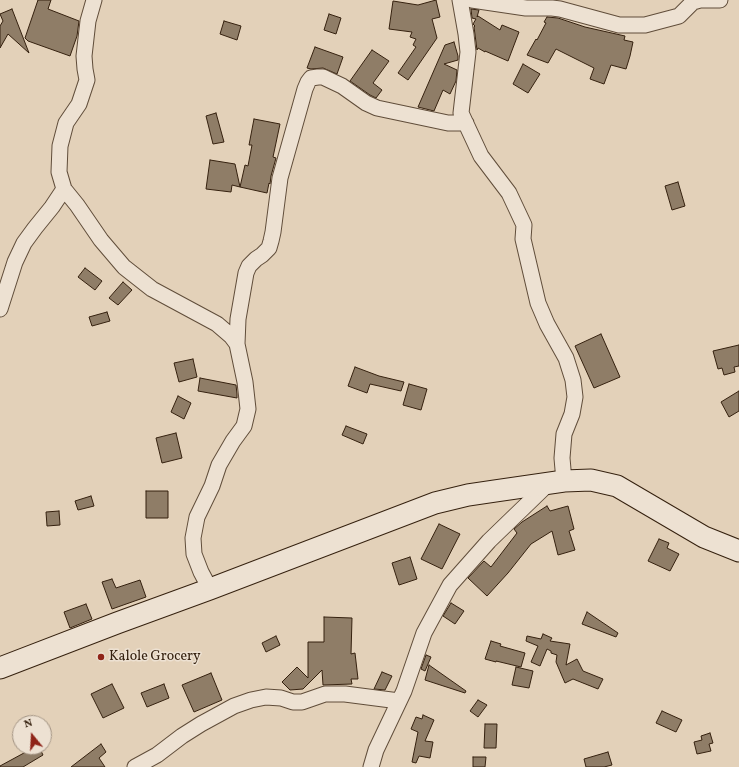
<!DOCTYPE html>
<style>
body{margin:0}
#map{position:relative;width:739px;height:767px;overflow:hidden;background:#e3d1b9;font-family:Vollkorn,serif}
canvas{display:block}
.north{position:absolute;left:12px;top:715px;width:40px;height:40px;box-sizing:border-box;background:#ede1d2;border:1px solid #a39484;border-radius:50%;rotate:342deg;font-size:11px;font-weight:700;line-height:16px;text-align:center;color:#35210f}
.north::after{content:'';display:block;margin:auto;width:14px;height:18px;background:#8f2418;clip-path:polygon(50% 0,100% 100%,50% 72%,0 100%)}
</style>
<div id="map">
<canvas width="739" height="767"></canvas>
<div class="north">N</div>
</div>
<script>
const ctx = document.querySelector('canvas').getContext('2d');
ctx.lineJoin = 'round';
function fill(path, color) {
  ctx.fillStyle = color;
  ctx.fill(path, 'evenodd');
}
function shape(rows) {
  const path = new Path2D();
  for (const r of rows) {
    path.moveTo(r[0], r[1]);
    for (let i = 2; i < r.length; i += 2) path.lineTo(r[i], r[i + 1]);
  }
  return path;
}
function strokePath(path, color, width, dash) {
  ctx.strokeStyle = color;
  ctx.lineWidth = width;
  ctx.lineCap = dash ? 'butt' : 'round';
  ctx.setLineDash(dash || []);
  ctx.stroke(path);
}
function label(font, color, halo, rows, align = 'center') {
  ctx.font = font + ' Vollkorn,serif';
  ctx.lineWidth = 3;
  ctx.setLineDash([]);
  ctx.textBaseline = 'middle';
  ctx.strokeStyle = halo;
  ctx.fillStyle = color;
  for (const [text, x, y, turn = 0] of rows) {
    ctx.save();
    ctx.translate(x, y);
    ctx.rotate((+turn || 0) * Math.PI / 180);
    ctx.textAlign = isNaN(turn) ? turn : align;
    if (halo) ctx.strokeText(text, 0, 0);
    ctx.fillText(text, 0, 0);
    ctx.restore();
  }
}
const building = shape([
 [38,0,51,0,48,9,79,21,77,36,70,56,28,41,25,38,38,0],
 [436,0,440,17,432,19,437,38,408,80,398,73,416,47,413,45,416,39,410,37,412,32,389,29,393,1,418,5,436,0],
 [12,9,29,53,8,34,0,48,0,26,3,21,0,14,12,9],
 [471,9,479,10,477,17,478,16,500,30,502,25,519,32,508,61,485,51,485,52,478,48,477,50,474,27,475,26,473,24,476,19,472,18,471,9],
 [329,14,341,18,336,34,324,30,329,14],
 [547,17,558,18,585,27,625,36,624,40,633,42,630,56,626,69,611,65,604,84,590,79,594,68,556,49,548,63,527,55,536,39,537,40,546,23,544,22,547,17],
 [224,21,241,26,237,40,220,34,224,21],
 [454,42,458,56,458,60,444,64,457,70,456,81,450,94,443,90,434,111,418,107,445,45,454,42],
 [315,47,343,57,337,74,323,68,311,69,307,68,315,47],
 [372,50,389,61,373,83,382,90,376,98,370,95,350,81,372,50],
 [523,64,540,74,528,93,513,84,523,64],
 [216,113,224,142,213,144,206,116,216,113],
 [254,119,280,124,273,157,276,158,271,176,270,184,269,183,267,193,240,187,245,165,248,166,252,145,249,145,254,119],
 [210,160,235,164,240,187,232,185,231,192,206,189,210,160],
 [678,182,685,206,672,210,665,186,678,182],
 [85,268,102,281,95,290,78,277,85,268],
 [123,282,132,290,118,305,109,298,123,282],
 [107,312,110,321,92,326,89,317,107,312],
 [601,334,620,377,594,388,575,346,601,334],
 [739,345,739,366,734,367,735,372,724,375,722,368,718,369,713,351,739,345],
 [193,359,197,377,179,382,174,363,193,359],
 [355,367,379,376,404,382,401,391,370,384,367,393,348,386,355,367],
 [200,378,236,385,237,394,237,398,198,391,200,378],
 [409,384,427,389,421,410,403,405,409,384],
 [739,391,739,411,729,417,721,402,739,391],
 [178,396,191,403,184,419,171,412,178,396],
 [346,426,367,434,363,444,342,435,346,426],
 [176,433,182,458,162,463,156,438,176,433],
 [146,491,168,491,168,518,146,518,146,491],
 [91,496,94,506,78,510,75,501,91,496],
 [547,506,550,511,568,506,574,529,569,531,575,550,558,555,552,531,531,544,508,573,487,596,468,578,484,561,491,567,517,533,514,529,522,522,547,506],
 [59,511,60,525,47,526,46,512,59,511],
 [439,524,460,534,442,569,421,559,439,524],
 [659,539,669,543,667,548,679,554,670,571,648,561,659,539],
 [410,557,417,579,399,585,392,563,410,557],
 [112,579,116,588,140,580,146,597,112,609,102,582,112,579],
 [451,603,464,611,455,624,443,616,451,603],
 [86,604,92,619,70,628,64,612,86,604],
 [587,612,618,633,616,637,582,624,587,612],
 [324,617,352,618,351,654,355,653,358,679,351,679,352,684,323,685,322,670,303,689,290,690,282,682,297,667,308,678,308,642,324,642,324,617],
 [543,634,552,638,550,641,570,644,566,665,577,659,583,671,603,679,598,689,573,679,565,683,556,662,557,655,551,653,551,651,547,649,540,666,531,662,538,646,526,641,527,636,541,639,543,634],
 [276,636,280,645,266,652,262,643,276,636],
 [491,641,501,644,500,646,525,653,521,667,496,661,496,662,485,659,491,641],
 [426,655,431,657,425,671,421,669,426,655],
 [429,665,466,691,465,693,425,680,429,665],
 [516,667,533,671,529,688,512,685,516,667],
 [382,672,392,676,385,690,374,689,382,672],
 [211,673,222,700,194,712,182,685,211,673],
 [112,684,124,708,103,718,91,694,112,684],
 [164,684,169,698,147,707,141,693,164,684],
 [478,700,487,705,478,717,470,711,478,700],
 [662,711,682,720,676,732,656,723,662,711],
 [423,715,434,720,425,741,433,742,430,758,419,756,416,763,412,762,418,732,411,729,416,717,422,719,423,715],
 [485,724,497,724,496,748,484,748,485,724],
 [710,733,713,743,709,744,711,751,697,754,694,742,702,740,701,736,710,733],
 [101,744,106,752,99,758,105,767,71,767,101,744],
 [35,747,39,747,43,755,23,767,0,767,0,766,35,747],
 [608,752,612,765,604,767,586,767,584,759,608,752],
 [473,757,486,757,485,767,473,767,473,757]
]);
fill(building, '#8f7d67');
strokePath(building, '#35210f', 1);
const street = shape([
 [94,0,88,21,84,56,85,69,87,80,79,104,66,123,60,146,59,172,64,189,77,205,101,240,124,267,152,289,217,324,231,336,237,344,245,382,248,409,244,426,233,441,219,465,212,486,197,517,193,538,194,554,201,572,210,589],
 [460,0,466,34,468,52,461,113,481,156,509,193,524,225,523,239,538,303,547,324,566,358,573,380,575,397,572,414,564,434,562,458,564,481],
 [472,0,526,8,552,8,560,9,619,25,645,25,679,16,693,2,700,0,720,0],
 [0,309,15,262,24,243,35,228,52,207,64,189],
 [237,344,238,319,246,273,249,266,256,259,262,255,269,248,271,241,273,232,280,178,305,89,308,82,311,78,318,77,323,77,342,86,366,103,377,108,448,123,466,123],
 [135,767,157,755,182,736,201,724,234,706,251,700,266,697,281,698,293,702,302,702,325,694,345,694,399,701],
 [371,767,376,750,404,691,424,633,450,585,489,541,549,483]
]);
const secondary = shape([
 [0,668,117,623,210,589,435,503,468,495,495,491,564,481,591,480,617,486,704,537,739,551]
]);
strokePath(street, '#604d3a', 17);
strokePath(secondary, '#35210f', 23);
strokePath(street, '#ede1d2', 15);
strokePath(secondary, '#ede1d2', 21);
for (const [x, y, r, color] of [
 [101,657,4,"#8f2418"]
]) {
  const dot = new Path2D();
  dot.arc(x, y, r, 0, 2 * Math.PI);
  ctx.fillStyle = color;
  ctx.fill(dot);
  strokePath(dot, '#ede1d2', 1.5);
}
label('14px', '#35210f', '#ede1d2', [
 ["Kalole Grocery",109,657]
], 'left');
</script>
